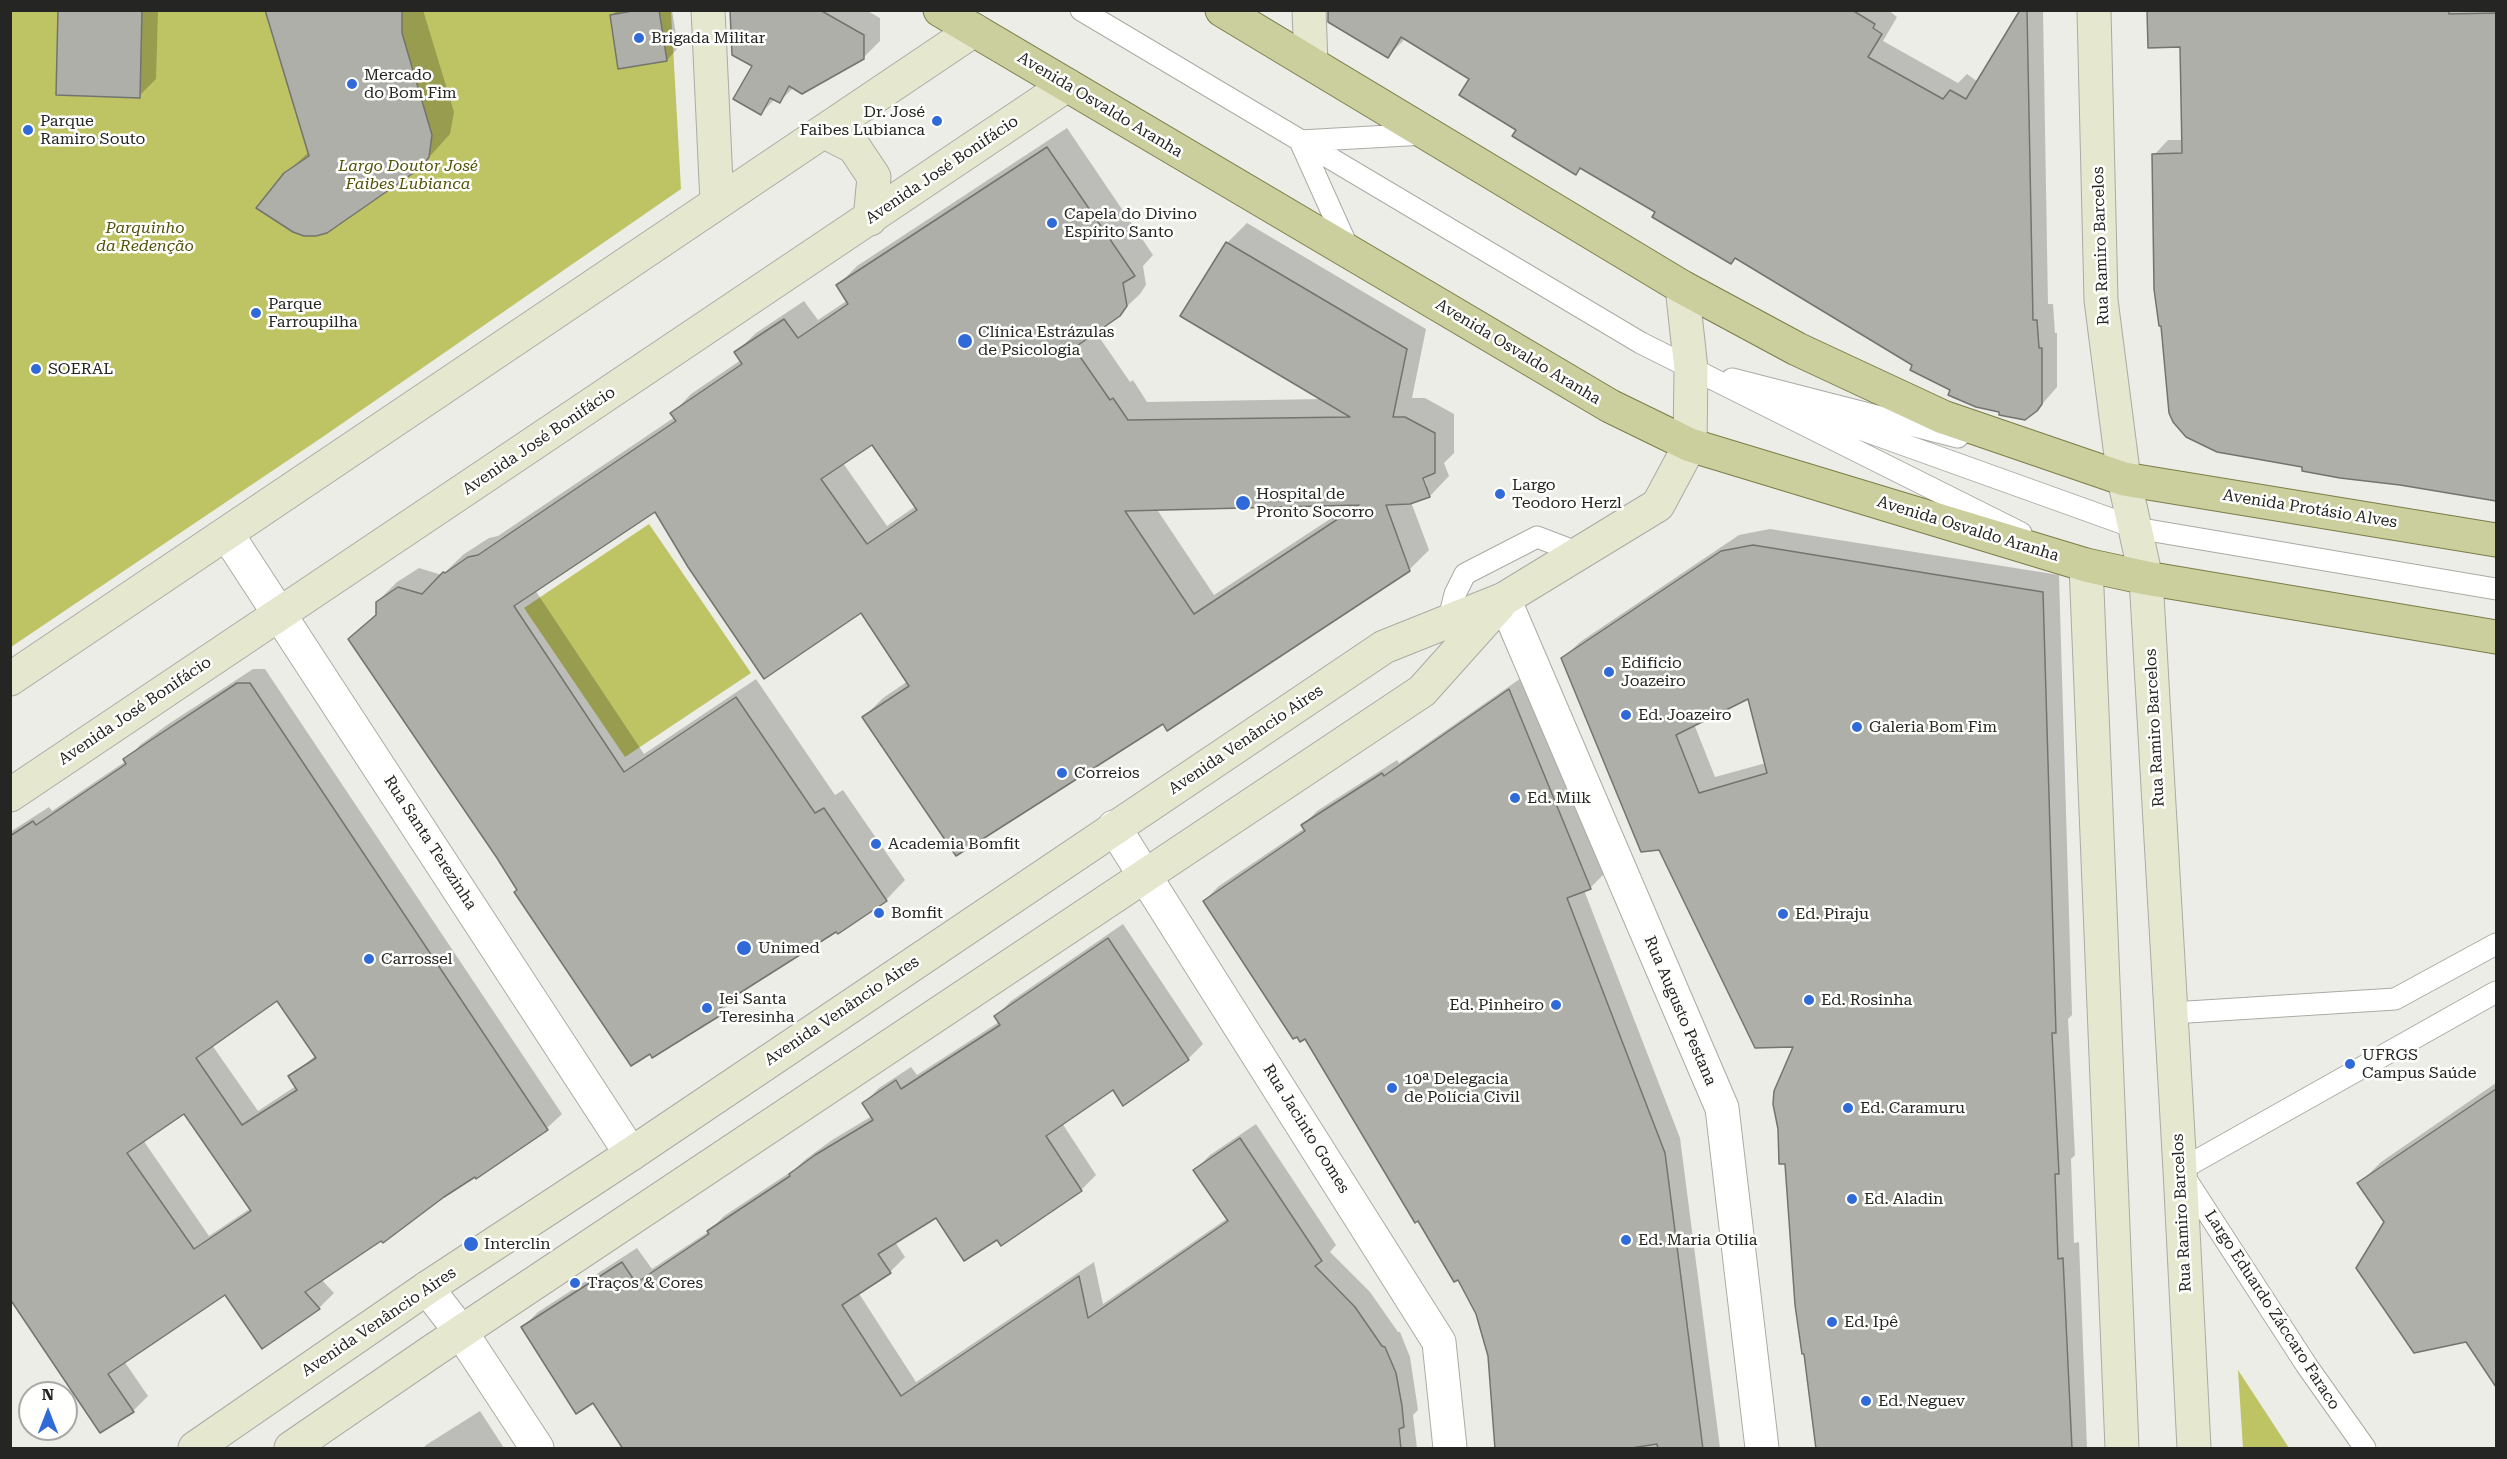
<!DOCTYPE html>
<meta charset="utf-8">
<style>
body{margin:0}
#map{position:relative;width:2507px;height:1459px;overflow:hidden;background:#ecede7;font-family:"Roboto Serif",serif}
canvas{display:block}
.frame{position:absolute;inset:0;border:12px solid #252523;pointer-events:none}
.north{position:absolute;left:18px;top:1381px;width:60px;height:60px;box-sizing:border-box;background:#fffffe;border:2px solid #a8a8a6;border-radius:50%;rotate:0deg;font-size:16px;font-weight:700;line-height:24px;text-align:center;color:#252523}
.north::after{content:'';display:block;margin:auto;width:21px;height:27px;background:#306ad9;clip-path:polygon(50% 0,100% 100%,50% 72%,0 100%)}
</style>
<div id="map">
<canvas width="2507" height="1459"></canvas>
<div class="frame"></div>
<div class="north">N</div>
</div>
<script>
const ctx = document.querySelector('canvas').getContext('2d');
ctx.lineJoin = 'round';
function fill(path, color) {
  ctx.fillStyle = color;
  ctx.fill(path, 'evenodd');
}
function shape(rows) {
  const path = new Path2D();
  for (const r of rows) {
    path.moveTo(r[0], r[1]);
    for (let i = 2; i < r.length; i += 2) path.lineTo(r[i], r[i + 1]);
  }
  return path;
}
function strokePath(path, color, width, dash) {
  ctx.strokeStyle = color;
  ctx.lineWidth = width;
  ctx.lineCap = dash ? 'butt' : 'round';
  ctx.setLineDash(dash || []);
  ctx.stroke(path);
}
function label(font, color, halo, rows, align = 'center') {
  ctx.font = font + ' "Roboto Serif",serif';
  ctx.lineWidth = 5;
  ctx.setLineDash([]);
  ctx.textBaseline = 'middle';
  ctx.strokeStyle = halo;
  ctx.fillStyle = color;
  for (const [text, x, y, turn = 0] of rows) {
    ctx.save();
    ctx.translate(x, y);
    ctx.rotate((+turn || 0) * Math.PI / 180);
    ctx.textAlign = isNaN(turn) ? turn : align;
    if (halo) ctx.strokeText(text, 0, 0);
    ctx.fillText(text, 0, 0);
    ctx.restore();
  }
}
fill(shape([
 [10,11,671,11,681,189,324,436,11,647],
 [649,524,751,673,625,757,524,608],
 [2238,1370,2289,1448,2243,1448]
]), '#bec363');
fill(shape([
 [60,10,158,10,156,79,139,96],
 [267,10,423,10,454,112,450,134,421,166,285,174,309,152],
 [617,10,672,10,678,48,667,60,612,16],
 [731,10,866,10,880,18,880,41,863,58,794,87,779,102,775,99,761,113,754,65],
 [1347,10,1888,10,1897,17,1883,41,1958,83,1967,74,1978,82,2021,10,2043,10,2048,304,2053,304,2055,333,2057,333,2057,387,2037,410,2001,411,1952,389,1736,257,1731,262,1657,212,1582,167,1576,173,1518,130,1471,78,1406,38,1388,56],
 [2149,10,2496,10,2496,499,2303,469,2154,155,2168,140,2184,140,2181,46],
 [1067,128,1153,255,1143,266,1146,285,1140,294,1119,314,1095,331,1130,382,1133,380,1147,402,1323,399,1182,316,1227,243,1247,223,1426,329,1412,398,1425,398,1454,414,1454,453,1444,463,1449,476,1430,496,1411,502,1429,550,1409,570,1163,722,864,717,883,698,908,681,861,611,655,510,535,590,644,754,756,679,835,795,843,790,905,880,886,900,738,993,720,1014,519,889,350,639,377,613,377,602,397,582,419,568,442,575,464,554,489,538,498,536,675,417,672,414,691,394,741,360,736,352,756,333,804,301,818,320,848,300,838,285,857,266],
 [872,442,916,506,887,526,843,463],
 [1422,471,1427,486,1424,486],
 [1353,504,1214,595,1156,508],
 [1770,529,2059,575,2072,1015,2068,1019,2075,1155,2071,1159,2074,1243,2079,1242,2087,1448,1818,1448,1795,1045,1660,849,1563,658,1580,642,1739,535],
 [1749,696,1766,763,1715,777,1694,724],
 [253,669,265,669,562,1114,547,1128,477,1177,475,1175,321,1279,334,1293,319,1308,263,1347,226,1292,124,1361,148,1396,133,1411,101,1431,10,1188,10,832,49,807,52,811,126,761,140,745,167,725],
 [277,999,316,1055,290,1077,296,1086,258,1111,212,1045],
 [185,1112,251,1208,209,1236,143,1140],
 [1524,676,1605,873,1590,888,1584,890,1680,1138,1720,1448,1498,1448,1489,1356,1481,1321,1458,1278,1418,1219,1306,1037,1204,901,1219,886,1305,828,1303,825,1317,811,1397,760,1399,763],
 [1123,924,1203,1044,1188,1059,1113,1088,1062,1123,1096,1175,1081,1190,1001,1244,997,1238,936,1216,895,1242,905,1257,890,1272,858,1292,916,1382,1094,1262,1103,1304,1228,1218,1195,1170,1210,1155,1256,1124,1336,1245,1330,1252,1370,1292,1398,1332,1400,1332,1410,1357,1418,1410,1413,1415,1417,1448,740,1448,593,1401,523,1327,538,1312,637,1248,652,1269,708,1232,724,1216,795,1169,806,1159,832,1140,872,1116,864,1103,879,1088,911,1067,917,1075,999,1022,996,1016,1011,1001],
 [2496,1083,2496,1361,2486,1368,2359,1184,2381,1162],
 [480,1411,504,1448,423,1448,426,1445]
]), '#0003');
const building = shape([
 [58,10,142,10,140,98,56,95,58,10],
 [265,10,402,10,402,33,432,135,429,157,422,167,327,233,316,236,304,236,293,232,256,208,284,173,309,156,265,10],
 [638,10,659,10,667,61,618,69,610,15,638,10],
 [730,10,820,10,864,35,864,59,802,94,789,86,780,103,770,98,761,115,733,99,752,66,732,55,730,10],
 [1328,10,1852,10,1875,24,1873,28,1882,34,1868,57,1943,99,1950,90,1966,99,2020,10,2027,10,2033,320,2037,320,2039,348,2042,348,2042,404,2037,411,2025,420,1999,415,1999,412,1976,407,1948,395,1950,390,1910,370,1912,365,1735,258,1731,264,1652,217,1655,212,1580,168,1576,175,1512,136,1516,130,1459,95,1469,79,1401,37,1388,58,1328,22,1328,10],
 [2147,10,2449,10,2449,14,2496,13,2496,501,2400,485,2340,478,2302,471,2302,467,2217,452,2186,437,2173,422,2169,413,2161,326,2159,326,2154,289,2152,154,2182,153,2180,47,2148,48,2147,10],
 [1047,147,1135,276,1123,283,1127,306,1120,316,1074,348,1110,400,1113,398,1128,420,1350,417,1180,316,1226,242,1407,349,1393,417,1405,417,1435,433,1435,473,1423,478,1430,497,1410,504,1386,505,1410,571,1167,731,1163,724,956,856,862,717,909,686,861,613,764,679,688,567,655,512,514,606,624,772,736,697,815,813,824,808,887,901,838,934,836,932,735,996,736,997,717,1010,721,1015,652,1058,650,1054,631,1066,514,892,517,890,497,858,348,639,376,615,376,602,398,587,422,594,443,572,445,573,468,557,478,555,676,421,670,413,742,364,734,352,784,319,798,338,848,304,836,285,1047,147],
 [872,445,917,510,867,544,821,479,872,445],
 [1359,505,1194,614,1125,511,1359,505],
 [1753,545,2043,592,2056,1033,2052,1033,2059,1174,2055,1174,2058,1259,2063,1258,2072,1449,1816,1449,1804,1354,1802,1354,1795,1305,1785,1164,1779,1164,1778,1129,1773,1104,1774,1091,1793,1047,1755,1048,1659,850,1641,852,1561,658,1721,551,1753,545],
 [1748,699,1767,773,1699,793,1676,735,1748,699],
 [237,683,250,683,548,1130,476,1179,475,1177,444,1197,383,1243,381,1241,305,1292,320,1309,262,1349,225,1295,108,1374,134,1412,100,1433,10,1299,10,836,33,821,36,825,126,764,123,759,151,740,237,683],
 [277,1001,316,1058,288,1076,297,1090,242,1125,196,1058,277,1001],
 [184,1114,251,1211,194,1249,127,1153,184,1114],
 [1509,689,1591,889,1567,898,1665,1153,1703,1449,1658,1449,1657,1444,1625,1449,1495,1449,1488,1356,1476,1314,1458,1280,1454,1282,1418,1221,1415,1223,1305,1039,1300,1042,1297,1037,1293,1039,1203,901,1305,831,1301,825,1382,773,1384,776,1509,689],
 [1108,938,1189,1060,1123,1106,1113,1090,1046,1136,1082,1191,1001,1246,997,1240,964,1261,936,1218,878,1254,891,1273,842,1305,901,1396,1079,1276,1088,1318,1228,1221,1193,1170,1240,1138,1322,1261,1315,1266,1355,1307,1382,1346,1385,1347,1396,1373,1402,1406,1404,1427,1399,1429,1401,1449,623,1449,593,1403,576,1414,521,1327,622,1262,636,1283,709,1234,707,1231,790,1176,789,1174,815,1155,873,1120,862,1103,896,1080,901,1089,1000,1025,994,1016,1108,938],
 [2496,1089,2496,1387,2466,1342,2414,1353,2356,1268,2384,1222,2357,1183,2496,1089]
]);
fill(building, '#aeafa9');
strokePath(building, '#74746f', 1.5);
const lane = shape([
 [1081,10,1641,343,2021,533],
 [1300,141,1425,134],
 [1300,141,1349,250],
 [1732,379,1958,437],
 [1782,401,2136,528,2496,589],
 [1448,622,1455,594,1465,574,1537,537,1579,553],
 [2172,1013,2395,999,2496,944],
 [2365,1448,2307,1366,2180,1170,2496,992]
]);
const street = shape([
 [227,534,631,1154],
 [1504,599,1722,1108,1762,1448],
 [1114,827,1439,1342,1450,1448],
 [427,1288,461,1332,537,1448]
]);
const secondary = shape([
 [708,10,717,203],
 [1309,10,1311,63],
 [2094,10,2101,300,2124,479,2146,578,2180,1170,2194,1448],
 [825,132,854,147,874,177,870,219],
 [2086,565,2122,1448],
 [10,679,974,30],
 [10,795,1067,85],
 [195,1448,427,1288,631,1154,1384,647,1504,599,1658,505,1690,445,1691,369,1682,287],
 [291,1448,434,1350,1422,691,1499,605]
]);
const primary = shape([
 [940,10,1610,406,1690,445,2086,565,2146,578,2496,637],
 [1222,10,1682,287,1797,349,1943,417,2124,479,2496,540]
]);
strokePath(lane, '#ababa5', 23);
strokePath(street, '#ababa5', 35);
strokePath(secondary, '#ababa5', 35);
strokePath(primary, '#7b7e48', 35);
strokePath(lane, '#fff', 21);
strokePath(street, '#fff', 33);
strokePath(secondary, '#e5e7ce', 33);
strokePath(primary, '#cbce9d', 33);
for (const [x, y, r, color] of [
 [639,38,6,"#306ad9"],
 [352,84,6,"#306ad9"],
 [937,121,6,"#306ad9"],
 [28,130,6,"#306ad9"],
 [1052,223,6,"#306ad9"],
 [256,313,6,"#306ad9"],
 [965,341,8,"#306ad9"],
 [36,369,6,"#306ad9"],
 [1500,494,6,"#306ad9"],
 [1243,503,8,"#306ad9"],
 [1609,672,6,"#306ad9"],
 [1626,715,6,"#306ad9"],
 [1857,727,6,"#306ad9"],
 [1062,773,6,"#306ad9"],
 [1515,798,6,"#306ad9"],
 [876,844,6,"#306ad9"],
 [879,913,6,"#306ad9"],
 [1783,914,6,"#306ad9"],
 [744,948,8,"#306ad9"],
 [369,959,6,"#306ad9"],
 [1809,1000,6,"#306ad9"],
 [1556,1005,6,"#306ad9"],
 [707,1008,6,"#306ad9"],
 [2350,1064,6,"#306ad9"],
 [1392,1088,6,"#306ad9"],
 [1848,1108,6,"#306ad9"],
 [1852,1199,6,"#306ad9"],
 [1626,1240,6,"#306ad9"],
 [471,1244,8,"#306ad9"],
 [575,1283,6,"#306ad9"],
 [1832,1322,6,"#306ad9"],
 [1866,1401,6,"#306ad9"]
]) {
  const dot = new Path2D();
  dot.arc(x, y, r, 0, 2 * Math.PI);
  ctx.fillStyle = color;
  ctx.fill(dot);
  strokePath(dot, '#fffffe', 2);
}
label('16px', '#252523', '#fffffe', [
 ["Brigada Militar",651,38],
 ["Mercado",364,75],
 ["do Bom Fim",364,93],
 ["Dr. José",925,112,"right"],
 ["Faibes Lubianca",925,130,"right"],
 ["Parque",40,121],
 ["Ramiro Souto",40,139],
 ["Capela do Divino",1064,214],
 ["Espírito Santo",1064,232],
 ["Parque",268,304],
 ["Farroupilha",268,322],
 ["Clínica Estrázulas",978,332],
 ["de Psicologia",978,350],
 ["SOERAL",48,369],
 ["Largo",1512,485],
 ["Teodoro Herzl",1512,503],
 ["Hospital de",1256,494],
 ["Pronto Socorro",1256,512],
 ["Edifício",1621,663],
 ["Joazeiro",1621,681],
 ["Ed. Joazeiro",1638,715],
 ["Galeria Bom Fim",1869,727],
 ["Correios",1074,773],
 ["Ed. Milk",1527,798],
 ["Academia Bomfit",888,844],
 ["Bomfit",891,913],
 ["Ed. Piraju",1795,914],
 ["Unimed",758,948],
 ["Carrossel",381,959],
 ["Iei Santa",719,999],
 ["Teresinha",719,1017],
 ["Ed. Rosinha",1821,1000],
 ["Ed. Pinheiro",1544,1005,"right"],
 ["UFRGS",2362,1055],
 ["Campus Saúde",2362,1073],
 ["10ª Delegacia",1404,1079],
 ["de Polícia Civil",1404,1097],
 ["Ed. Caramuru",1860,1108],
 ["Ed. Aladin",1864,1199],
 ["Ed. Maria Otilia",1638,1240],
 ["Interclin",484,1244],
 ["Traços & Cores",587,1283],
 ["Ed. Ipê",1844,1322],
 ["Ed. Neguev",1878,1401]
], 'left');
label('16px', '#252523', '#fffffe', [
 ["Avenida Osvaldo Aranha",1100,105,31],
 ["Avenida José Bonifácio",942,170,-34],
 ["Rua Ramiro Barcelos",2101,246,-92],
 ["Avenida Osvaldo Aranha",1518,352,31],
 ["Avenida José Bonifácio",539,441,-34],
 ["Avenida Protásio Alves",2310,509,9],
 ["Avenida Osvaldo Aranha",1968,529,17],
 ["Avenida José Bonifácio",135,711,-34],
 ["Rua Ramiro Barcelos",2155,728,-93],
 ["Avenida Venâncio Aires",1246,740,-34],
 ["Rua Santa Terezinha",430,843,57],
 ["Avenida Venâncio Aires",842,1011,-34],
 ["Rua Augusto Pestana",1680,1011,67],
 ["Rua Jacinto Gomes",1306,1129,58],
 ["Rua Ramiro Barcelos",2182,1213,-93],
 ["Largo Eduardo Záccaro Faraco",2272,1310,57],
 ["Avenida Venâncio Aires",379,1322,-34]
]);
label('italic 16px', '#525409', '#fffffe', [
 ["Largo Doutor José",408,166],
 ["Faibes Lubianca",408,184],
 ["Parquinho",145,228],
 ["da Redenção",145,246]
]);
</script>
